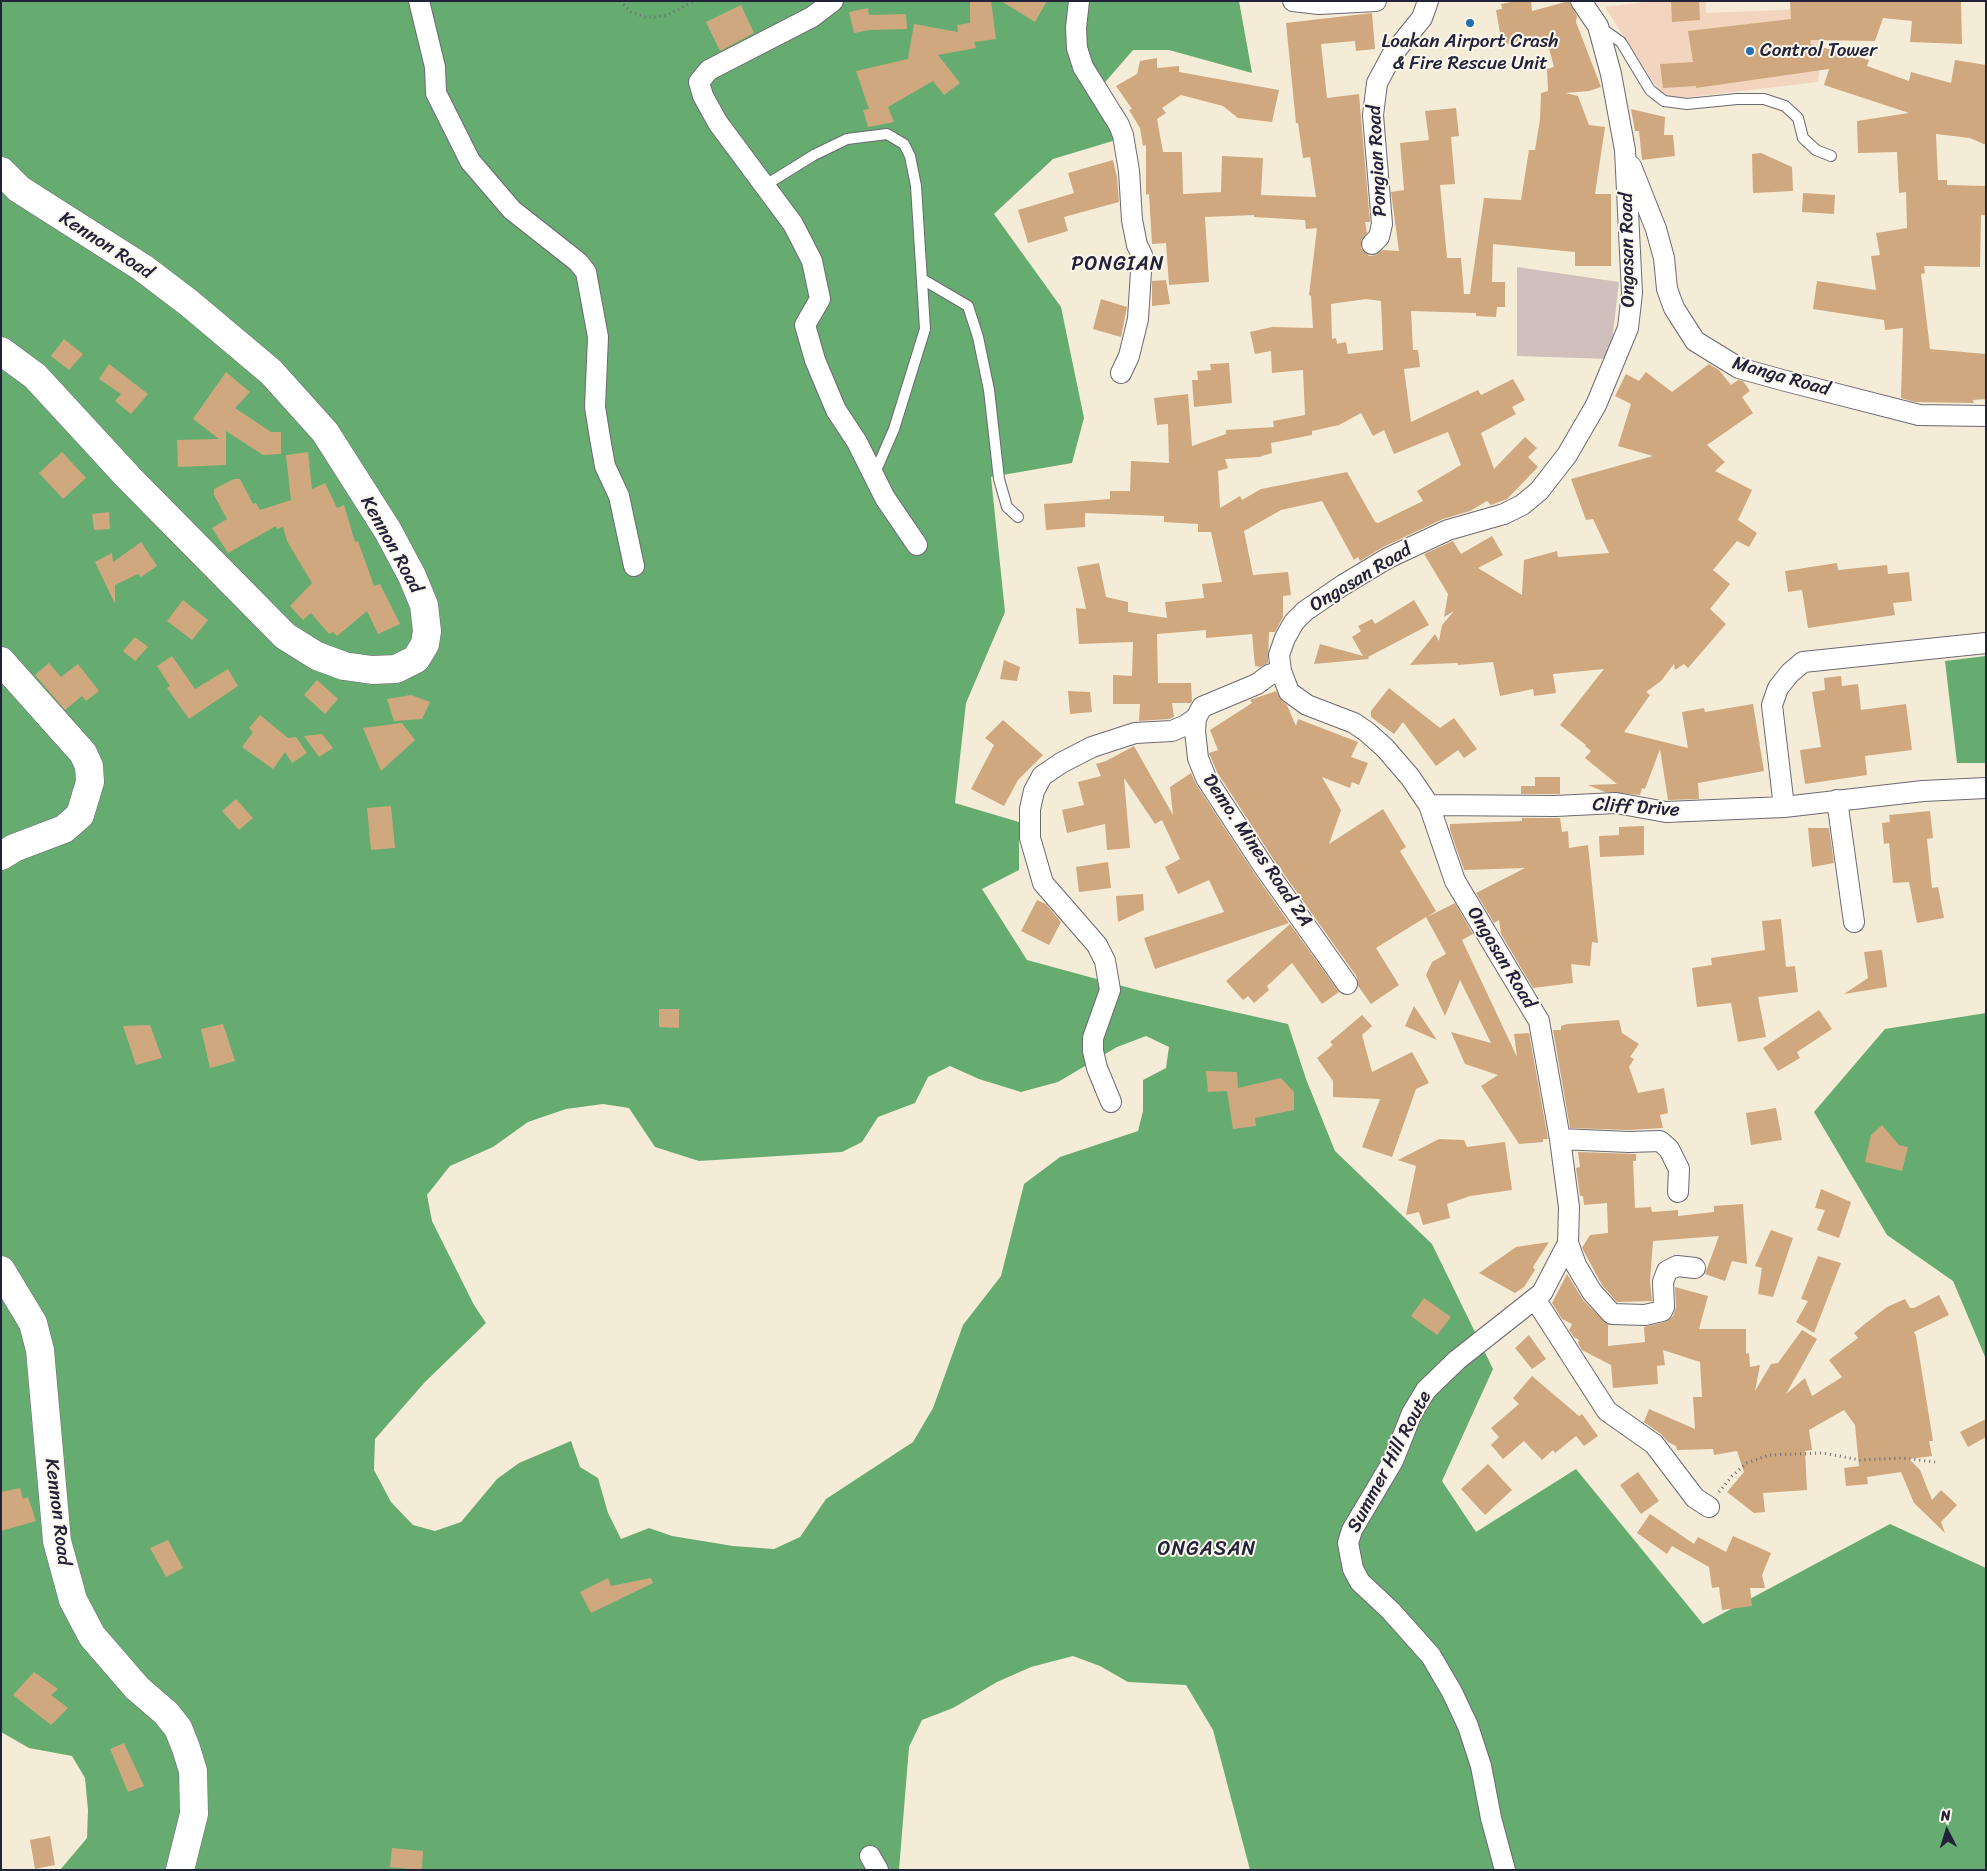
<!DOCTYPE html>
<style>
body{margin:0}
#map{position:relative;width:1987px;height:1871px;overflow:hidden;background:#f5ecd7;font-family:Sriracha,sans-serif}
canvas{display:block}
.frame{position:absolute;inset:0;border:2px solid #22223b;pointer-events:none}
.north{position:absolute;left:1922px;top:1806px;width:50px;height:50px;-webkit-text-stroke:4px #fbf7ec;paint-order:stroke;rotate:355deg;font-size:14px;font-weight:700;line-height:20px;text-align:center;color:#22223b}
.north::after{content:'';display:block;margin:auto;width:18px;height:22px;background:#22223b;clip-path:polygon(50% 0,100% 100%,50% 72%,0 100%)}
</style>
<div id="map">
<canvas width="1987" height="1871"></canvas>
<div class="frame"></div>
<div class="north">N</div>
</div>
<script>
const ctx = document.querySelector('canvas').getContext('2d');
ctx.lineJoin = 'round';
function fill(path, color) {
  ctx.fillStyle = color;
  ctx.fill(path, 'evenodd');
}
function shape(rows) {
  const path = new Path2D();
  for (const r of rows) {
    path.moveTo(r[0], r[1]);
    for (let i = 2; i < r.length; i += 2) path.lineTo(r[i], r[i + 1]);
  }
  return path;
}
function strokePath(path, color, width, dash) {
  ctx.strokeStyle = color;
  ctx.lineWidth = width;
  ctx.lineCap = dash ? 'butt' : 'round';
  ctx.setLineDash(dash || []);
  ctx.stroke(path);
}
function label(font, color, halo, rows, align = 'center') {
  ctx.font = font + ' Sriracha,sans-serif';
  ctx.lineWidth = 4;
  ctx.setLineDash([]);
  ctx.textBaseline = 'middle';
  ctx.strokeStyle = halo;
  ctx.fillStyle = color;
  for (const [text, x, y, turn = 0] of rows) {
    ctx.save();
    ctx.translate(x, y);
    ctx.rotate((+turn || 0) * Math.PI / 180);
    ctx.textAlign = isNaN(turn) ? turn : align;
    if (halo) ctx.strokeText(text, 0, 0);
    ctx.fillText(text, 0, 0);
    ctx.restore();
  }
}
fill(shape([
 [1652,1,1706,1,1706,13,1827,8,1818,82,1665,100,1605,7]
]), '#f3d4bf');
fill(shape([
 [1517,267,1619,282,1610,359,1517,356]
]), '#cfc0bb');
fill(shape([
 [1,1,1239,1,1252,73,1169,50,1133,50,1094,95,1116,140,1053,159,994,214,1061,307,1084,418,1072,463,991,477,1005,612,966,703,955,803,1019,822,1019,870,982,889,1027,960,1141,991,1288,1024,1306,1079,1335,1151,1432,1244,1493,1369,1442,1481,1476,1532,1576,1469,1703,1624,1890,1524,1986,1568,1986,1870,1250,1870,1213,1730,1186,1685,1128,1682,1100,1666,1073,1656,1031,1667,997,1682,953,1708,922,1720,909,1747,899,1870,60,1870,87,1838,88,1810,85,1778,72,1756,29,1748,1,1732],
 [1146,1036,1169,1047,1166,1068,1143,1080,1143,1111,1138,1131,1060,1157,1024,1184,1001,1276,963,1325,933,1408,913,1442,826,1499,800,1537,774,1549,733,1546,672,1536,649,1528,621,1539,608,1513,598,1478,580,1467,571,1441,519,1463,497,1479,461,1522,435,1531,413,1525,391,1502,374,1470,375,1439,425,1382,486,1323,474,1305,432,1221,427,1195,450,1166,493,1147,528,1122,566,1109,603,1104,629,1108,655,1147,699,1161,842,1152,862,1142,878,1117,915,1103,928,1077,950,1066,979,1079,1021,1092,1058,1082,1117,1047],
 [1986,656,1986,763,1957,763,1945,661],
 [1986,1013,1986,1359,1953,1281,1887,1235,1814,1112,1885,1029]
]), '#66ac71');
fill(shape([
 [970,1,991,1,996,39,974,42,976,48,938,55,960,83,944,95,933,81,888,107,894,122,868,127,863,110,869,109,856,71,908,59,914,24,958,32,957,25,970,23],
 [1001,1,1047,1,1035,22],
 [1516,1,1531,1,1532,11,1569,1,1577,16,1576,22,1601,87,1589,91,1565,93,1578,96,1589,125,1605,127,1595,194,1611,194,1611,266,1575,266,1575,252,1493,244,1492,282,1505,282,1505,307,1497,307,1496,317,1476,316,1476,313,1411,311,1413,350,1418,350,1420,367,1404,369,1411,422,1478,390,1481,395,1513,379,1525,400,1512,407,1516,414,1481,433,1494,469,1525,437,1537,448,1528,457,1538,467,1507,499,1491,505,1487,501,1470,511,1443,519,1383,547,1360,561,1358,557,1354,560,1322,501,1281,510,1244,531,1253,575,1288,572,1291,595,1283,596,1283,617,1275,632,1269,632,1268,663,1260,667,1255,666,1252,634,1206,638,1206,630,1157,634,1158,683,1191,683,1192,701,1191,703,1172,703,1174,717,1169,719,1139,721,1140,704,1113,704,1113,675,1132,676,1133,642,1079,644,1076,608,1086,609,1077,567,1099,563,1106,597,1128,602,1128,612,1167,618,1165,602,1204,598,1202,584,1222,582,1211,532,1198,532,1198,524,1164,522,1164,516,1085,513,1085,527,1046,530,1044,504,1110,499,1110,491,1130,491,1131,461,1169,463,1168,424,1157,425,1154,398,1188,394,1192,446,1226,434,1226,430,1274,427,1273,421,1305,415,1303,370,1272,373,1271,351,1255,354,1250,332,1272,327,1313,328,1311,296,1309,295,1317,228,1306,229,1305,220,1254,217,1254,215,1205,217,1209,282,1169,285,1166,243,1152,244,1149,194,1146,195,1146,145,1143,146,1140,128,1129,110,1132,109,1116,86,1137,74,1140,61,1157,58,1157,68,1179,66,1179,72,1279,90,1272,122,1238,118,1223,106,1181,95,1162,108,1166,113,1157,119,1163,152,1182,152,1183,194,1221,192,1222,156,1263,158,1261,195,1316,197,1310,157,1303,158,1298,123,1296,123,1286,23,1372,13,1375,49,1356,51,1355,41,1321,44,1327,98,1359,94,1370,222,1365,222,1367,233,1361,240,1361,248,1369,256,1376,255,1382,250,1399,251,1391,192,1404,190,1400,143,1429,140,1425,111,1456,108,1459,136,1451,137,1455,184,1440,185,1447,258,1461,258,1464,294,1470,294,1484,198,1521,200,1529,150,1535,150,1540,119,1541,93,1548,91,1547,69,1554,67,1546,37,1502,45,1496,10,1502,9,1501,4],
 [1366,299,1381,301,1383,350,1348,354,1346,342,1337,344,1336,338,1332,339,1331,304],
 [1361,413,1373,436,1384,430,1394,454,1448,432,1461,465,1417,491,1423,501,1378,523,1375,522,1347,472,1261,489,1242,500,1240,496,1220,508,1218,471,1228,468,1225,459,1259,457,1272,453,1271,443,1312,435,1312,431,1339,425],
 [1671,1,1699,1,1700,20,1672,22],
 [1790,1,1961,1,1962,44,1910,42,1912,21,1883,18,1875,41,1811,40,1810,44,1869,60,1867,66,1909,81,1911,72,1951,83,1955,60,1986,65,1986,145,1970,138,1936,134,1938,180,1947,180,1947,185,1986,186,1986,215,1981,215,1980,267,1924,266,1925,273,1921,274,1930,349,1986,354,1986,399,1973,400,1974,403,1915,402,1901,398,1903,328,1885,330,1884,320,1813,309,1817,281,1876,290,1871,256,1880,255,1876,233,1907,228,1906,192,1899,193,1897,152,1858,153,1857,121,1909,113,1824,85,1829,69,1696,88,1696,86,1663,88,1660,64,1693,62,1688,31,1791,19],
 [741,5,754,33,720,51,706,22],
 [868,8,869,15,906,14,907,29,869,30,854,33,849,12],
 [1631,109,1665,117,1664,135,1673,135,1675,156,1642,160,1639,131,1635,131],
 [1761,153,1792,167,1793,191,1753,193,1752,154],
 [1113,160,1117,177,1119,202,1064,217,1068,231,1028,243,1018,210,1074,193,1068,173],
 [1803,193,1835,195,1834,214,1802,212],
 [1166,280,1170,304,1152,306,1152,281],
 [1101,299,1127,307,1121,337,1093,329],
 [64,339,83,354,69,370,51,356],
 [1229,363,1232,403,1194,407,1192,380,1198,380,1197,371,1211,370,1210,364],
 [109,364,148,394,131,414,115,401,121,394,99,379],
 [1709,364,1719,370,1731,385,1738,380,1743,381,1750,391,1742,397,1753,413,1707,445,1725,462,1715,471,1752,490,1738,520,1757,533,1749,547,1737,541,1713,570,1730,584,1710,609,1726,624,1688,668,1684,664,1675,670,1674,664,1661,681,1646,692,1650,695,1624,732,1688,748,1682,712,1704,708,1705,712,1753,704,1764,771,1698,783,1699,799,1668,800,1660,749,1645,789,1642,788,1640,795,1605,792,1588,785,1617,784,1585,758,1591,751,1585,746,1586,745,1560,725,1604,669,1553,674,1556,693,1534,696,1533,689,1500,696,1493,662,1458,665,1458,663,1410,665,1435,634,1439,641,1442,625,1454,611,1444,617,1448,594,1424,554,1453,541,1461,554,1492,536,1503,555,1478,568,1522,595,1524,560,1557,551,1558,557,1609,553,1593,519,1586,520,1571,479,1653,456,1618,446,1631,404,1615,396,1626,374,1639,381,1646,372,1672,392],
 [226,372,250,392,235,408,271,432,281,432,281,454,263,455,226,431,226,465,178,467,177,440,219,439,193,419],
 [62,452,86,478,63,499,39,473],
 [308,452,312,489,325,483,337,508,344,505,355,542,358,541,374,586,380,584,400,624,378,634,367,611,337,636,333,632,329,634,311,613,303,620,290,606,312,583,287,541,283,527,277,529,276,526,228,553,212,528,227,519,214,495,214,489,234,479,240,479,253,504,256,503,260,510,291,500,286,455],
 [109,512,110,529,94,530,92,514],
 [141,542,157,566,141,577,138,574,115,585,115,604,95,562,112,553,113,562],
 [1837,563,1838,570,1887,565,1888,574,1909,572,1912,601,1893,603,1895,615,1808,628,1802,590,1788,592,1785,571],
 [183,600,208,620,192,640,167,621],
 [1414,600,1429,625,1368,657,1369,659,1314,664,1320,644,1363,656,1352,637,1361,631,1358,626,1372,619,1375,624],
 [135,637,148,647,135,661,123,651],
 [172,656,195,689,228,669,238,686,189,719,167,688,170,686,157,666],
 [1004,660,1020,667,1017,681,1000,679],
 [49,663,61,677,78,664,99,691,86,701,82,696,65,710,35,675],
 [1841,676,1842,686,1858,684,1861,710,1906,704,1912,750,1865,756,1867,775,1805,784,1800,750,1821,747,1812,692,1825,690,1824,678],
 [317,680,338,699,325,714,304,695],
 [1389,688,1440,728,1454,718,1477,749,1464,758,1458,750,1436,766,1403,722,1394,734,1371,717,1371,711],
 [1068,691,1090,692,1092,712,1070,714],
 [1276,691,1282,701,1287,705,1296,726,1298,719,1358,742,1351,757,1368,763,1359,785,1352,782,1350,788,1322,777,1341,810,1329,844,1383,809,1406,847,1400,851,1436,911,1427,917,1455,903,1473,934,1462,940,1517,1057,1514,1034,1529,1033,1548,1139,1543,1139,1543,1142,1519,1144,1481,1086,1498,1075,1465,1064,1451,1032,1491,1043,1460,980,1445,1016,1426,975,1432,962,1446,954,1426,917,1376,948,1399,985,1371,1004,1358,986,1357,977,1274,860,1217,772,1209,753,1218,750,1210,730,1252,703,1250,700],
 [411,695,430,702,422,719,394,721,387,699],
 [260,715,288,738,296,737,307,753,292,763,285,752,273,769,242,747,253,732,249,728],
 [1003,720,1043,755,1018,780,1004,806,971,789,994,745,985,738],
 [402,723,415,740,381,771,363,728],
 [322,734,333,748,319,757,304,736],
 [1134,746,1173,815,1170,787,1191,773,1196,784,1254,873,1289,923,1155,969,1144,938,1224,912,1209,880,1178,894,1165,867,1180,859,1162,820,1155,824,1124,778,1130,848,1107,850,1105,824,1067,833,1062,810,1084,805,1078,782,1101,776,1096,764,1106,761],
 [1535,777,1560,777,1560,794,1521,794,1521,786,1535,786],
 [236,799,253,818,239,830,222,811],
 [391,806,395,848,371,850,367,808],
 [1930,811,1933,838,1927,839,1932,888,1938,887,1944,918,1917,923,1909,882,1893,883,1889,843,1884,844,1882,823,1890,822,1889,815],
 [1522,818,1560,818,1562,832,1568,831,1569,848,1588,845,1598,943,1592,942,1590,966,1571,964,1573,983,1533,988,1501,934,1499,920,1494,923,1476,893,1525,868,1464,870,1450,830,1450,824,1522,821],
 [1644,826,1644,855,1600,857,1599,836,1619,835,1619,827],
 [1808,828,1829,828,1834,863,1812,867],
 [1108,862,1111,888,1079,892,1076,867],
 [1143,894,1144,910,1118,922,1116,896],
 [1037,900,1046,904,1061,922,1049,945,1021,931],
 [1781,919,1786,967,1795,966,1798,992,1758,997,1766,1037,1738,1042,1731,1003,1697,1007,1692,968,1712,965,1711,958,1765,950,1762,921],
 [1290,924,1339,992,1322,1004,1292,963,1267,986,1269,990,1254,1003,1248,996,1243,1000,1226,981],
 [1882,950,1887,987,1844,994,1868,978,1864,952],
 [1414,1006,1437,1040,1405,1026],
 [659,1009,679,1009,679,1028,659,1027],
 [1819,1010,1832,1029,1797,1052,1800,1058,1778,1071,1763,1048],
 [1362,1015,1372,1026,1362,1035,1372,1072,1412,1052,1429,1083,1416,1089,1392,1157,1362,1147,1380,1099,1333,1097,1333,1081,1317,1058,1333,1045,1330,1042],
 [1619,1020,1622,1033,1639,1044,1630,1057,1634,1059,1629,1067,1638,1093,1664,1088,1668,1113,1660,1115,1663,1128,1629,1130,1570,1128,1553,1030,1561,1030,1561,1026,1567,1024],
 [223,1024,235,1061,210,1068,201,1029],
 [150,1025,162,1058,136,1065,123,1026],
 [1206,1071,1237,1072,1238,1088,1281,1078,1294,1092,1294,1110,1255,1118,1256,1126,1233,1129,1227,1091,1208,1092],
 [1776,1108,1782,1140,1751,1145,1746,1113],
 [1882,1125,1899,1145,1908,1147,1902,1171,1865,1162,1871,1135],
 [1439,1139,1464,1140,1467,1147,1505,1142,1512,1190,1470,1196,1447,1204,1450,1218,1423,1225,1419,1212,1406,1215,1416,1166,1398,1160],
 [1578,1152,1636,1154,1636,1161,1633,1161,1635,1208,1651,1207,1652,1212,1678,1210,1678,1216,1714,1212,1714,1206,1743,1204,1747,1264,1732,1261,1725,1281,1705,1274,1719,1236,1653,1241,1650,1281,1652,1301,1617,1302,1602,1285,1582,1248,1590,1235,1608,1233,1607,1203,1584,1205,1583,1196,1580,1196,1576,1168,1580,1167],
 [1821,1189,1851,1202,1839,1238,1817,1230,1825,1210,1815,1208],
 [1771,1230,1793,1238,1773,1297,1758,1294,1762,1268,1755,1266],
 [1549,1242,1533,1267,1535,1270,1524,1287,1515,1293,1479,1273,1516,1247],
 [1818,1256,1841,1263,1814,1333,1796,1322,1808,1301,1801,1299],
 [1567,1274,1583,1300,1608,1325,1608,1346,1645,1342,1644,1327,1665,1322,1673,1316,1676,1307,1675,1287,1708,1296,1699,1329,1746,1329,1746,1354,1749,1353,1750,1367,1760,1365,1755,1391,1771,1364,1778,1363,1802,1330,1817,1339,1786,1394,1805,1378,1812,1396,1842,1377,1829,1360,1858,1338,1854,1333,1866,1323,1887,1307,1905,1299,1910,1308,1914,1308,1939,1295,1949,1315,1914,1332,1916,1336,1933,1441,1929,1441,1932,1456,1909,1459,1920,1470,1932,1500,1941,1490,1957,1505,1941,1522,1945,1533,1914,1503,1901,1472,1867,1477,1868,1484,1846,1486,1844,1468,1859,1466,1855,1425,1844,1410,1809,1430,1812,1450,1805,1451,1807,1490,1763,1493,1765,1512,1754,1513,1727,1492,1744,1472,1737,1451,1714,1455,1713,1449,1677,1450,1676,1446,1668,1442,1661,1434,1644,1422,1649,1409,1695,1429,1693,1397,1702,1397,1700,1362,1663,1350,1665,1365,1657,1366,1658,1384,1613,1388,1611,1365,1582,1350,1578,1343,1579,1340,1574,1337,1569,1330,1572,1324,1562,1319,1552,1303],
 [1424,1298,1451,1317,1437,1335,1411,1316],
 [1529,1335,1546,1359,1532,1369,1515,1348],
 [1532,1376,1579,1416,1582,1414,1598,1436,1584,1446,1576,1436,1555,1453,1553,1450,1542,1460,1524,1441,1503,1459,1491,1445,1499,1437,1491,1428,1519,1404,1513,1398],
 [1986,1419,1986,1437,1968,1447,1960,1432],
 [1488,1464,1512,1490,1485,1515,1461,1489],
 [1638,1472,1659,1501,1641,1514,1620,1485],
 [20,1488,23,1499,28,1497,36,1521,1,1531,1,1492],
 [1650,1514,1694,1544,1698,1537,1726,1552,1733,1536,1771,1553,1762,1575,1765,1588,1750,1588,1752,1606,1722,1610,1719,1587,1712,1588,1709,1567,1672,1546,1667,1554,1637,1533],
 [168,1540,183,1568,166,1577,150,1548],
 [608,1578,611,1586,651,1578,653,1583,591,1613,580,1592],
 [34,1672,58,1689,51,1695,68,1708,51,1725,13,1695],
 [124,1743,144,1786,128,1792,110,1749],
 [50,1836,55,1865,35,1869,30,1840],
 [392,1848,423,1851,422,1870,390,1867]
]), '#cfa87f');
const service = shape([
 [1601,28,1621,42,1650,90,1664,101,1687,104,1737,99,1764,99,1785,106,1798,118,1803,138,1816,150,1831,156],
 [764,186,814,155,847,139,887,134,904,144,910,156,916,186,925,329,894,429,874,475],
 [922,279,968,306,978,337,989,390,999,479,1007,507,1018,517]
]);
const minor = shape([
 [419,1,435,67,436,93,470,161,512,210,578,262,586,272,598,337,595,407,600,438,605,466,619,496,634,566],
 [833,1,812,17,709,70,699,82,703,96,718,123,793,224,812,261,820,299,805,325,815,360,836,410,857,442,885,498,917,545],
 [1079,1,1076,28,1077,48,1083,67,1119,125,1123,135,1129,171,1132,220,1137,245,1142,255,1138,319,1129,356,1121,373],
 [1293,1,1319,4,1376,1],
 [1631,166,1656,229,1664,258,1667,289,1674,308,1695,341,1739,368,1782,380,1919,415,1986,416],
 [1372,244,1379,237,1382,224,1373,115,1377,83,1392,55,1422,18,1428,1],
 [1281,671,1269,675,1257,684,1202,707,1196,718,1195,731,1198,758,1206,778,1264,867,1347,984],
 [1837,800,1854,922],
 [1429,805,1555,806,1616,803,1666,812,1784,807,1923,791,1986,788],
 [1784,807,1772,705,1778,688,1790,673,1803,662,1986,643],
 [1111,1102,1097,1068,1093,1051,1093,1038,1110,990,1105,961,1097,945,1043,883,1030,838,1030,809,1034,791,1042,776,1061,763,1092,747,1135,733,1172,731,1186,725,1196,718],
 [1560,1139,1629,1142,1660,1141,1669,1149,1679,1169,1678,1192],
 [1568,1243,1576,1265,1592,1292,1612,1314,1645,1315,1662,1311,1664,1307,1663,1282,1667,1271,1677,1266,1695,1268],
 [1535,1299,1607,1411,1654,1444,1695,1498,1709,1507],
 [870,1856,878,1870],
 [1505,1870,1491,1818,1481,1766,1468,1726,1452,1692,1431,1656,1391,1611,1360,1582,1353,1569,1348,1543,1352,1530,1393,1461,1412,1413,1426,1390,1457,1360,1542,1293,1568,1243,1569,1207,1560,1139,1542,1038,1539,1021,1455,881,1429,805,1410,777,1385,748,1367,732,1354,723,1307,705,1289,692,1281,671,1279,655,1285,638,1294,622,1305,611,1343,585,1388,558,1448,530,1504,514,1522,505,1539,491,1567,455,1596,405,1628,328,1632,293,1625,150,1611,74,1598,26,1581,1]
]);
const trunk = shape([
 [1,171,19,189,143,268,189,303,271,372,325,432,388,531,412,576,424,605,427,631,425,644,416,659,396,669,372,670,344,666,317,656,285,636,129,478,35,376,1,351],
 [1,661,83,753,89,766,90,782,80,815,64,829,14,848,1,856],
 [1,1270,33,1323,40,1350,57,1541,73,1600,92,1636,137,1688,166,1713,178,1728,186,1748,193,1771,194,1814,180,1870]
]);
strokePath(service, '#6c6972', 12);
strokePath(minor, '#6c6972', 22);
strokePath(trunk, '#6c6972', 29);
strokePath(shape([
 [620,1,631,12,645,17,656,17,667,15,695,1],
 [1719,1492,1732,1476,1747,1463,1769,1455,1823,1453,1860,1460,1903,1458,1935,1462]
]), '#6c6972', 3, [1, 4]);
strokePath(service, '#fff', 10);
strokePath(minor, '#fff', 20);
strokePath(trunk, '#fff', 28);
for (const [x, y, r, color] of [
 [1470,23,5,"#1f6fb2"],
 [1750,51,5,"#1f6fb2"]
]) {
  const dot = new Path2D();
  dot.arc(x, y, r, 0, 2 * Math.PI);
  ctx.fillStyle = color;
  ctx.fill(dot);
  strokePath(dot, '#fbf7ec', 2);
}
label('19px', '#22223b', '#fbf7ec', [
 ["Loakan Airport Crash",1470,42],
 ["& Fire Rescue Unit",1470,64],
 ["Control Tower",1760,51,"left"]
]);
label('19px', '#22223b', '#fbf7ec', [
 ["Pongian Road",1378,161,-93],
 ["Kennon Road",106,246,33],
 ["Ongasan Road",1628,250,-91],
 ["Manga Road",1781,377,16],
 ["Kennon Road",391,545,61],
 ["Ongasan Road",1361,578,-31],
 ["Cliff Drive",1636,808,4],
 ["Demo. Mines Road 2A",1257,851,56],
 ["Ongasan Road",1501,958,59],
 ["Summer Hill Route",1390,1462,-62],
 ["Kennon Road",57,1512,83]
]);
ctx.letterSpacing = '1px';
label('20px', '#22223b', '#fbf7ec', [
 ["PONGIAN",1118,265],
 ["ONGASAN",1207,1550]
]);
ctx.letterSpacing = '0px';
</script>
